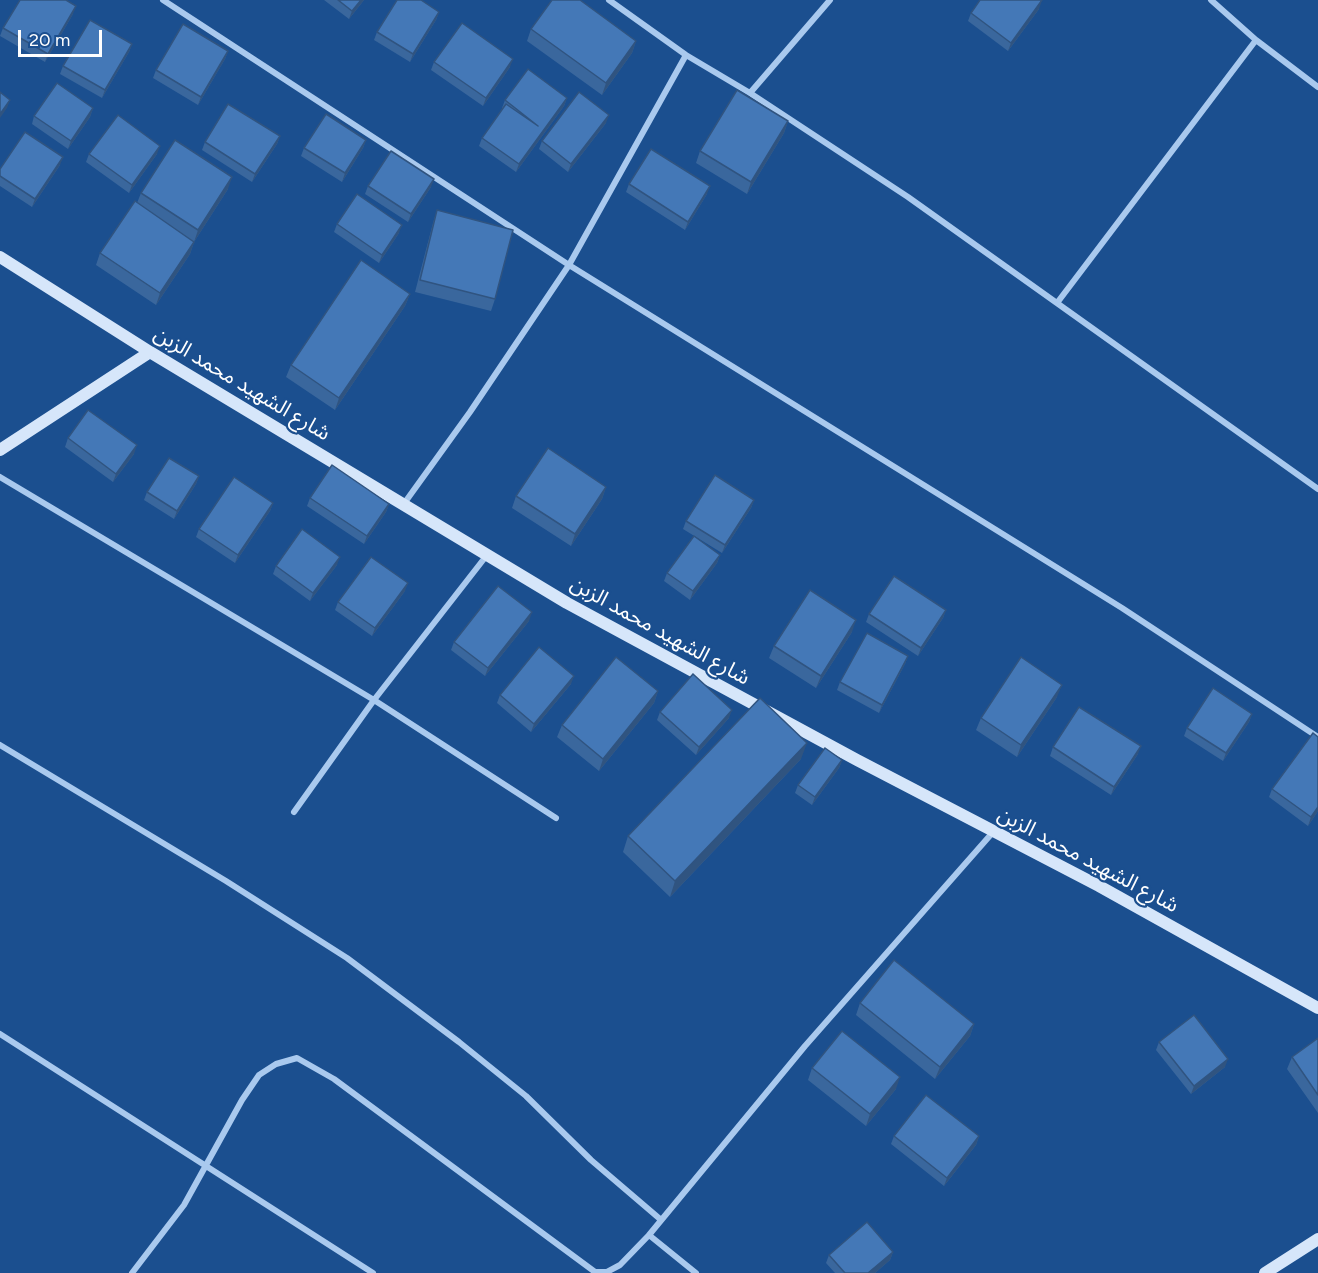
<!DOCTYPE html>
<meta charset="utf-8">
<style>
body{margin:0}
#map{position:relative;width:1318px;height:1273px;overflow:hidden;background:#1b4f8f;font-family:Figtree,sans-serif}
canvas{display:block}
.scale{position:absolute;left:18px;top:30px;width:84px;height:27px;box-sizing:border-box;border:3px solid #fff;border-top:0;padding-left:8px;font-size:18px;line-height:21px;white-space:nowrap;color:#fff;-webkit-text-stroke:4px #1b4f8f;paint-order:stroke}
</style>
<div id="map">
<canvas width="1318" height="1273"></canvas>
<div class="scale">20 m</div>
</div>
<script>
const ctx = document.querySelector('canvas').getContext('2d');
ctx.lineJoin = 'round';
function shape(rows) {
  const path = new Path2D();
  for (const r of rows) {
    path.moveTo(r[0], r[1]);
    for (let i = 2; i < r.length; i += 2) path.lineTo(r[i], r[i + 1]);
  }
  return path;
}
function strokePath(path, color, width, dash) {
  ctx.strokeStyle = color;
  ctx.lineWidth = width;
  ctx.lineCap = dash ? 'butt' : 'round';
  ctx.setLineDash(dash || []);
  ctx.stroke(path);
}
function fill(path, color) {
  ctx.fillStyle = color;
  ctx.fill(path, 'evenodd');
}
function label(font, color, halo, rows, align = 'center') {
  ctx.font = font + ' Figtree,"Noto Sans Arabic",sans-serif';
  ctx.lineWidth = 4.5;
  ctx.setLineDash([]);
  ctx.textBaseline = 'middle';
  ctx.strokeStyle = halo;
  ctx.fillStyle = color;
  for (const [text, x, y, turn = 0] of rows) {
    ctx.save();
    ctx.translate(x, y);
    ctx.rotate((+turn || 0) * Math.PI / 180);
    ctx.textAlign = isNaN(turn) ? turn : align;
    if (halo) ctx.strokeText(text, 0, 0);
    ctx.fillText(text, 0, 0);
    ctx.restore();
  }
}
strokePath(shape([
 [163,0,569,265,1122,608,1318,737],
 [609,0,686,55,750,93,908,197,1318,489],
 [1211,0,1256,40,1318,87],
 [750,93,830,0],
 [1057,303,1256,40],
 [0,477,374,700,556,818],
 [403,505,470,412,569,265,686,55],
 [0,745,226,881,347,958,459,1042,526,1096,591,1160,660,1219],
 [294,812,374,700,487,555],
 [0,1034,373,1273],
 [132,1273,184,1205,242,1100,259,1075,276,1064,297,1058,334,1079,595,1272,607,1272,620,1265,649,1235],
 [696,1273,649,1235,805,1046,994,831]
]), '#a9c9ee', 6);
strokePath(shape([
 [0,257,150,352,567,603,857,760,1099,886,1318,1008],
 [0,450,150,352],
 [1265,1273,1318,1239]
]), '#d6e6fa', 12);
fill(shape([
 [324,0,364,0,349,19],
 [1039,9,1008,51,968,21,971,13],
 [439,12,436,20,410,62,374,40,377,32],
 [73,14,45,62,0,36,3,28],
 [531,29,636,41,632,53,602,95,527,41],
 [132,44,129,52,102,98,60,74,63,66],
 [228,51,225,59,198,105,153,78,156,70],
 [434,62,510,67,483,106,431,70],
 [567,98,564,106,516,172,479,146,482,138,502,109,502,108,505,100],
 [93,108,90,117,68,149,32,124,34,116],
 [788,121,784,133,747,194,696,163,700,151],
 [606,123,568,172,539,149,542,141],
 [280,136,277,144,252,182,202,150,205,142],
 [366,140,363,148,342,182,301,156,304,148],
 [89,154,157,154,129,193,86,162],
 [60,165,32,207,0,186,0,169],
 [629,184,707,194,685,230,626,192],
 [368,186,431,187,408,222,365,194],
 [228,189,194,242,190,254,156,305,96,265,100,253,137,203,141,193],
 [437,210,495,299,491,311,415,292,433,223],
 [337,224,399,233,379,263,334,232],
 [410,294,405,306,335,410,286,377,291,365],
 [68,438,134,454,113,482,65,447],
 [199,476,196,484,174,519,144,500,147,492],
 [606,487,602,499,571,546,512,508,516,496],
 [310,498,389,504,386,512,364,544,307,506],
 [754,500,751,508,722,553,683,529,686,521],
 [273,503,270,511,235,563,196,537,199,529],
 [720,555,717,563,690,600,664,581,667,573],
 [337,565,310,601,273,574,276,566],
 [405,591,372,636,335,610,338,602],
 [946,610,943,618,918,656,866,622,869,614],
 [529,621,485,676,451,650,454,642],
 [852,632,816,688,769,658,774,646],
 [908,656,905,664,879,713,837,690,840,682],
 [571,684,531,732,497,703,500,695],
 [658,691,654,703,599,771,557,737,562,725],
 [1057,697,1017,757,976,730,981,718],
 [660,712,729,718,696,755,657,720],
 [1252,714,1249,722,1223,761,1184,736,1187,728],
 [1318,737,1318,811,1308,826,1269,797,1272,789],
 [1053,747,1138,754,1111,795,1050,756],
 [801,759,670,897,623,852,628,836],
 [842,760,839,768,812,805,795,793,798,785],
 [860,1003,974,1024,970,1036,935,1079,856,1015],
 [1318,1038,1318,1113,1287,1069,1292,1057],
 [1159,1042,1225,1067,1191,1094,1156,1050],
 [812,1068,896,1089,866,1126,808,1080],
 [894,1136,979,1136,976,1145,944,1186,891,1144],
 [893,1252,890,1260,875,1273,835,1273,826,1263,829,1255]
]), '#3a679d');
fill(shape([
 [361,0,364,0,349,19,352,11],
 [1042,0,1039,9,1008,51,1011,43],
 [76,6,73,14,45,62,48,54],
 [439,12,436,20,410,62,413,54],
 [636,41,632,53,602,95,606,83],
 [132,44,129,52,102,98,105,90],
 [228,51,225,59,198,105,201,97],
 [513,59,510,67,483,106,486,98],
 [567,98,564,106,516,172,519,164],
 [10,100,7,108,0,118,0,114],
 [93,108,90,117,68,149,71,141],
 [609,115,606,123,568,172,571,164],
 [788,121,784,133,747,194,751,182],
 [280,136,277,144,252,182,255,174],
 [366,140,363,148,342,182,345,173],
 [160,146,157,154,129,193,132,185],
 [63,157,60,165,32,207,35,199],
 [232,177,228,189,194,242,198,230],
 [434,179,431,187,408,222,411,214],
 [710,186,707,194,685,230,688,222],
 [402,225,399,233,379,263,382,255],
 [194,242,190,254,156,305,160,293],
 [410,294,405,306,335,410,339,398],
 [137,445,134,454,113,482,116,474],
 [199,476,196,484,174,519,177,511],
 [606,487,602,499,571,546,575,534],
 [754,500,751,508,722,553,725,545],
 [273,503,270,511,235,563,238,555],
 [389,504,386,512,364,544,367,536],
 [720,555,717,563,690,600,693,591],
 [340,557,337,565,310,601,313,593],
 [408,583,405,591,372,636,375,628],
 [946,610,943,618,918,656,921,648],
 [532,612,529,621,485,676,488,668],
 [856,620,852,632,816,688,821,676],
 [908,656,905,664,879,713,882,705],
 [574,676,571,684,531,732,534,724],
 [1062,685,1057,697,1017,757,1021,745],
 [658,691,654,703,599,771,603,759],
 [732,710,729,718,696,755,699,747],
 [1252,714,1249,722,1223,761,1226,753],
 [807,743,801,759,670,897,675,881],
 [1141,746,1138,754,1111,795,1114,787],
 [842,760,839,768,812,805,815,797],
 [1318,807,1318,811,1308,826,1311,817],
 [974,1024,970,1036,935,1079,940,1067],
 [1228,1059,1225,1067,1191,1094,1194,1086],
 [900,1077,896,1089,866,1126,870,1114],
 [979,1136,976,1145,944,1186,947,1178],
 [893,1252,890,1260,875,1273,868,1273]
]), '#305480');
const building = shape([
 [20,0,66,0,76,6,48,54,3,28,20,0],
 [338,0,361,0,352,11,338,0],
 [397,0,421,0,439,12,413,54,377,32,397,0],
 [552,0,580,0,636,41,606,83,531,29,552,0],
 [980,0,1042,0,1011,43,971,13,980,0],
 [90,20,132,44,105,90,63,66,90,20],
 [462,23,513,59,486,98,434,62,462,23],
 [183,24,228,51,201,97,156,70,183,24],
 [528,69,567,98,519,164,482,138,506,104,538,126,505,100,528,69],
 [57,83,93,108,71,141,34,116,57,83],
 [737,90,788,121,751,182,700,151,737,90],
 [0,92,10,100,0,114,0,92],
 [579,92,609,115,571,164,542,141,579,92],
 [228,104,280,136,255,174,205,142,228,104],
 [326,114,366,140,345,173,304,148,326,114],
 [118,115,160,146,132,185,89,154,118,115],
 [25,132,63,157,35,199,0,176,0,169,25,132],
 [175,140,232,177,198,230,141,193,175,140],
 [651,149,710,186,688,222,629,184,651,149],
 [391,151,434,179,411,214,368,186,391,151],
 [357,194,402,225,382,255,337,224,357,194],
 [135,201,194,242,160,293,100,253,135,201],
 [437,210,513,230,495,299,420,280,437,210],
 [361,260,410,294,339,398,291,365,361,260],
 [88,410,137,445,116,474,68,438,88,410],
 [548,448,606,487,575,534,516,496,548,448],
 [169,458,199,476,177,511,147,492,169,458],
 [332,465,389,504,367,536,310,498,332,465],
 [715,475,754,500,725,545,686,521,715,475],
 [234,477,273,503,238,555,199,529,234,477],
 [302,529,340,557,313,593,276,566,302,529],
 [694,536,720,555,693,591,667,573,694,536],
 [371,557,408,583,375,628,338,602,371,557],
 [894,576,946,610,921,648,869,614,894,576],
 [498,586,532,612,488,668,454,642,498,586],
 [810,590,856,620,821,676,774,646,810,590],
 [867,633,908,656,882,705,840,682,867,633],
 [539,647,574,676,534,724,500,695,539,647],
 [616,657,658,691,603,759,562,725,616,657],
 [1021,657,1062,685,1021,745,981,718,1021,657],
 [693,674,732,710,699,747,660,712,693,674],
 [1213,688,1252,714,1226,753,1187,728,1213,688],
 [760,698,807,743,675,881,628,836,760,698],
 [1079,707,1141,746,1114,787,1053,747,1079,707],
 [1313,733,1318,737,1318,807,1311,817,1272,789,1313,733],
 [825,748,842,760,815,797,798,785,825,748],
 [894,960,974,1024,940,1067,860,1003,894,960],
 [1194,1015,1228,1059,1194,1086,1159,1042,1194,1015],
 [842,1031,900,1077,870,1114,812,1068,842,1031],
 [1318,1038,1318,1095,1292,1057,1318,1038],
 [926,1095,979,1136,947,1178,894,1136,926,1095],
 [867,1222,893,1252,868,1273,845,1273,829,1255,867,1222]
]);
fill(building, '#4478b7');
strokePath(building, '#305480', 1.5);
label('21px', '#fff', '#1b4f8f', [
 ["شارع الشهيد محمد الزبن",242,384,31],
 ["شارع الشهيد محمد الزبن",660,631,29],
 ["شارع الشهيد محمد الزبن",1088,860,28]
]);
</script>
